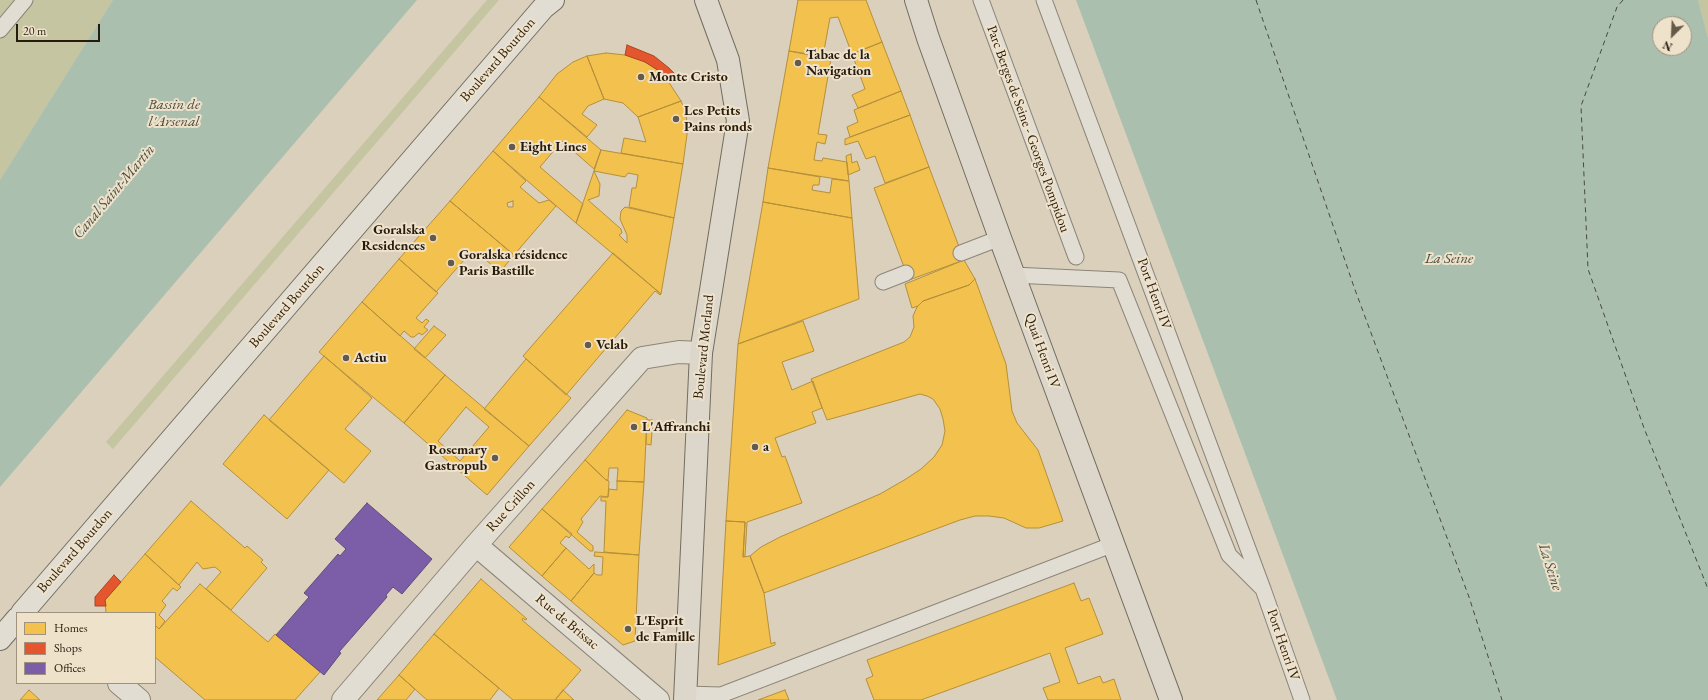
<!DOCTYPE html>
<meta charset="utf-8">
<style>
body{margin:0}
#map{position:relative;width:1708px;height:700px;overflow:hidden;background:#dad0bc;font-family:"EB Garamond",serif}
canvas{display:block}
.legend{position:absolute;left:16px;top:612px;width:140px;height:72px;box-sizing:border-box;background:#efe2cb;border:1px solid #9f927f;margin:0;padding:5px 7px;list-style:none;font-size:12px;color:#261b0d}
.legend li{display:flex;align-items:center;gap:8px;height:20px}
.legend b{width:20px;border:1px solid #9f927f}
.north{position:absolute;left:1652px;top:16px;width:40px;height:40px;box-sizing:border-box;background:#efe2cb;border:1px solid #9f927f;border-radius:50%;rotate:204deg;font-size:11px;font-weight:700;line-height:16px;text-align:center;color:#261b0d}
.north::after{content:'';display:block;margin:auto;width:14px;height:18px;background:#655a4a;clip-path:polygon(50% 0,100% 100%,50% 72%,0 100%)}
.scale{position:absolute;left:16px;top:24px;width:84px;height:18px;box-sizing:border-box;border:2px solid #261b0d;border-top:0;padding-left:5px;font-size:12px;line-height:14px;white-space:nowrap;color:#261b0d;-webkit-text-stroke:3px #efe2cb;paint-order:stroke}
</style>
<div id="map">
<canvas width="1708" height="700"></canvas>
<ul class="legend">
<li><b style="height:11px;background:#f2c14e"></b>Homes</li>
<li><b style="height:11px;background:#e4572e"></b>Shops</li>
<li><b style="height:11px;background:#7b5ea7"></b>Offices</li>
</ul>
<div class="north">N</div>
<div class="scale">20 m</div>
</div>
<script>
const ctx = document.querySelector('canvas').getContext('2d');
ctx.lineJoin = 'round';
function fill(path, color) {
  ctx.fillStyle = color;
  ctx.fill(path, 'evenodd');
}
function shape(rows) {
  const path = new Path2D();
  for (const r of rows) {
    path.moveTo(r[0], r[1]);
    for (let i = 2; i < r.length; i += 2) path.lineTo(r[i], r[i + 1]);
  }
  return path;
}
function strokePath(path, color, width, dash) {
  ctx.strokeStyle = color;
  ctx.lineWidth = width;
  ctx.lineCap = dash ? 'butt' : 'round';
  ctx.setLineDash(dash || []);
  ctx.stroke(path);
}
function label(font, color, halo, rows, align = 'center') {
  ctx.font = font + ' "EB Garamond",serif';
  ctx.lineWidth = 4;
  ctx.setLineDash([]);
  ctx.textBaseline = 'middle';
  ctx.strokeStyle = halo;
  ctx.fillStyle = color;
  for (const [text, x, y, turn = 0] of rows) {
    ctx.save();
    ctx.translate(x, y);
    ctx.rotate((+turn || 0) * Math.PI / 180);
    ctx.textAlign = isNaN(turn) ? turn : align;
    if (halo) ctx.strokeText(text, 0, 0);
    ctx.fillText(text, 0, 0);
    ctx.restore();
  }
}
fill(shape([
 [0,0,113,0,0,180],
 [487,0,499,0,113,449,106,442],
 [1698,0,1708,0,1708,38]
]), '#c5c5a2');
fill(shape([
 [113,0,417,0,0,487,0,180],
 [1076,0,1698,0,1708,38,1708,700,1337,700],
 [1660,24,1684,24,1684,48,1660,48]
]), '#abbfae');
const homes = shape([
 [798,0,866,0,882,42,852,54,838,17,830,18,823,56,789,51,798,0],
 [882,42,901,91,858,108,852,95,865,89,852,54,882,42],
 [789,51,831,59,818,134,827,135,825,144,817,142,814,160,822,161,823,158,847,162,849,181,768,168,789,51],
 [606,53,625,55,641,60,654,67,668,81,681,101,638,117,623,103,604,99,587,56,606,53],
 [587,56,604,99,588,106,582,114,597,125,587,137,539,97,557,74,573,62,587,56],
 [901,91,910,115,850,137,847,127,858,122,854,110,901,91],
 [539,97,601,150,594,169,562,141,540,167,583,204,576,223,493,151,539,97],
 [681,101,685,110,688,127,683,164,621,153,624,138,646,142,638,117,681,101],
 [910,115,929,167,885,183,875,156,866,159,858,141,845,145,845,139,910,115],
 [601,150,683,164,674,218,629,207,632,188,636,188,638,175,628,173,625,177,594,171,601,150],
 [493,151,526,181,520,187,539,203,549,200,556,206,514,255,450,201,493,151],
 [513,201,513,207,508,207,507,203,513,201],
 [851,154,852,163,857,161,860,170,848,175,846,156,851,154],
 [929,167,964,260,909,280,874,188,929,167],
 [768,168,820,177,819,185,813,185,812,190,830,193,832,179,849,181,852,218,763,202,768,168],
 [594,171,600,184,599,196,588,200,621,229,622,233,619,235,627,243,627,235,620,219,621,211,625,207,674,218,661,294,576,223,594,171],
 [450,201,514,255,500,272,480,255,478,258,471,252,436,292,399,259,450,201],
 [763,202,852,218,859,299,738,344,763,202],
 [613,253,661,294,660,295,655,291,566,395,523,356,613,253],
 [399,259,438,293,416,318,422,323,426,319,429,321,424,327,428,330,422,335,419,333,414,337,411,337,404,331,400,336,362,302,399,259],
 [964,260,975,279,969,285,923,301,918,306,912,308,905,284,964,260],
 [975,279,1006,364,1012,411,1017,423,1038,450,1063,521,1039,528,1026,528,1004,518,989,516,975,516,960,520,764,593,750,556,761,547,780,537,880,494,906,479,921,469,934,457,942,445,945,431,943,419,940,409,933,399,927,396,920,394,827,420,811,379,904,342,910,337,914,327,913,316,917,307,923,301,969,285,975,279],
 [362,302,445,375,404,423,319,352,362,302],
 [803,321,814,351,782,362,792,390,813,381,822,408,812,412,816,423,775,438,782,457,785,456,802,503,747,522,745,556,743,557,745,522,726,521,738,344,803,321],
 [434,326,446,335,425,358,414,349,434,326],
 [324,356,372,398,345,429,371,451,344,483,269,420,324,356],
 [526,359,571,398,529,446,484,409,526,359],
 [445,375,529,446,487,495,404,423,445,375],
 [466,407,489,427,460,461,438,441,466,407],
 [627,410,647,418,644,482,617,481,618,468,609,468,608,480,606,480,585,460,627,410],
 [264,415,329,470,287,519,223,464,264,415],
 [647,420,653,420,651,445,646,444,647,420],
 [585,460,606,480,609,481,608,497,600,496,581,519,583,522,577,532,593,546,593,551,590,551,542,509,585,460],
 [617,481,644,482,639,555,604,552,606,501,601,501,601,497,608,497,609,489,617,490,617,481],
 [191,501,245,548,247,546,263,560,261,562,267,568,231,610,206,589,221,572,215,567,203,569,197,562,179,585,145,554,191,501],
 [542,509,572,534,569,538,566,536,560,543,566,548,542,576,509,547,542,509],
 [726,521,745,522,743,557,750,556,764,593,771,644,775,642,775,645,718,665,726,521],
 [566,548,589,569,594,564,594,573,571,601,542,576,566,548],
 [595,552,639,555,635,641,623,645,571,601,594,573,597,575,602,575,603,557,594,556,595,552],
 [145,554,181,587,177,591,173,588,162,601,166,605,159,615,165,621,159,629,155,625,155,613,106,613,105,600,145,554],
 [481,579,527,619,525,620,523,618,522,620,581,670,555,700,513,700,434,634,481,579],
 [1074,583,1081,601,1089,598,1103,634,1065,648,1078,684,1100,676,1103,683,1114,679,1121,700,1048,700,1043,688,1060,682,1050,653,921,700,874,700,866,679,873,676,867,660,1074,583],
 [200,584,268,642,275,634,276,635,320,672,295,700,205,700,155,657,155,625,159,629,200,584],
 [434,634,499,688,490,700,427,700,399,675,434,634],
 [399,675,415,689,406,700,377,700,399,675],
 [29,690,40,700,20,700,29,690],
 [563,690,574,700,555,700,563,690],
 [785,690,789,700,758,700,785,690]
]);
fill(homes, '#f2c14e');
strokePath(homes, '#b58f3a', 1);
const shops = shape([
 [627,45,654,56,669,68,675,74,668,81,659,71,645,62,625,55,627,45],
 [114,575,121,582,105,600,106,606,95,606,95,597,114,575]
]);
fill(shops, '#e4572e');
strokePath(shops, '#ab4524', 1);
const offices = shape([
 [367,503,432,559,402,594,393,587,386,595,387,597,339,652,341,653,324,675,276,635,309,597,304,593,338,554,340,556,346,549,335,539,367,503]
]);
fill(offices, '#7b5ea7');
strokePath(offices, '#624a79', 1);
strokePath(shape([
 [1256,0,1354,287,1469,597,1502,700],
 [1623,0,1617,7,1581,106,1588,269,1644,428,1708,589]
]), '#484a3c', 1, [5, 4]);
const lane = shape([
 [981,0,1076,257],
 [1044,0,1263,589],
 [0,30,25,0],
 [961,253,1000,238],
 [1013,275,1119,280,1229,555,1263,589,1302,700],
 [883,282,906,273],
 [685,694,721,695,1114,544]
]);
const street = shape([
 [476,545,658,700],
 [119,683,139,700],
 [343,700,476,545,642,358,679,352,701,353]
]);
const secondary = shape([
 [22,613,543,8,553,0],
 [0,639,17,619]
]);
const primary = shape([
 [916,0,928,38,1000,238,1171,700],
 [685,700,701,353,738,121,728,60,706,0]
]);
strokePath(lane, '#8c8578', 17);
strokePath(street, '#8c8578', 24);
strokePath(secondary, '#736c60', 24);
strokePath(primary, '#736c60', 24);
strokePath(lane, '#e2ddd3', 15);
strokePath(street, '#e2ddd3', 22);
strokePath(secondary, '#e2ddd3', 22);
strokePath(primary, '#ddd7cb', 22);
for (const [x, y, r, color] of [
 [798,63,4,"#655a4a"],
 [641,77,4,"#655a4a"],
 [676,119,4,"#655a4a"],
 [512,147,4,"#655a4a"],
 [433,238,4,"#655a4a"],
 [451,263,4,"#655a4a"],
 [588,345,4,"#655a4a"],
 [346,358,4,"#655a4a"],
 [634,427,4,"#655a4a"],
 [755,447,4,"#655a4a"],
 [495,458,4,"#655a4a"],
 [628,629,4,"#655a4a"]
]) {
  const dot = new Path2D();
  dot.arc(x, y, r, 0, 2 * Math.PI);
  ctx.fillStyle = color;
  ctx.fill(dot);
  strokePath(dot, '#efe2cb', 1.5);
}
label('bold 14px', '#261b0d', '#efe2cb', [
 ["Tabac de la",806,55],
 ["Navigation",806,71],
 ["Monte Cristo",649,77],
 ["Les Petits",684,111],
 ["Pains ronds",684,127],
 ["Eight Lines",520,147],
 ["Goralska",425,230,"right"],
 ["Residences",425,246,"right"],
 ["Goralska résidence",459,255],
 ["Paris Bastille",459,271],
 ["Velab",596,345],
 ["Actiu",354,358],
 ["L'Affranchi",642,427],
 ["a",763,447],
 ["Rosemary",487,450,"right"],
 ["Gastropub",487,466,"right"],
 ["L'Esprit",636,621],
 ["de Famille",636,637]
], 'left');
label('14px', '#261b0d', '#efe2cb', [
 ["Boulevard Bourdon",498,60,-49],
 ["Parc Berges de Seine - Georges Pompidou",1028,129,70],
 ["Port Henri IV",1154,294,70],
 ["Boulevard Bourdon",287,306,-49],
 ["Boulevard Morland",704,347,-84],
 ["Quai Henri IV",1042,351,70],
 ["Rue Crillon",511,506,-48],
 ["Boulevard Bourdon",75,551,-49],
 ["Rue de Brissac",567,622,40],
 ["Port Henri IV",1283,645,71]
]);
label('italic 15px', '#484a3c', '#efe2cb', [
 ["Bassin de",174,105],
 ["l'Arsenal",174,122],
 ["Canal Saint-Martin",114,192,-50],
 ["La Seine",1449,259],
 ["La Seine",1550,567,72]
]);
</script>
